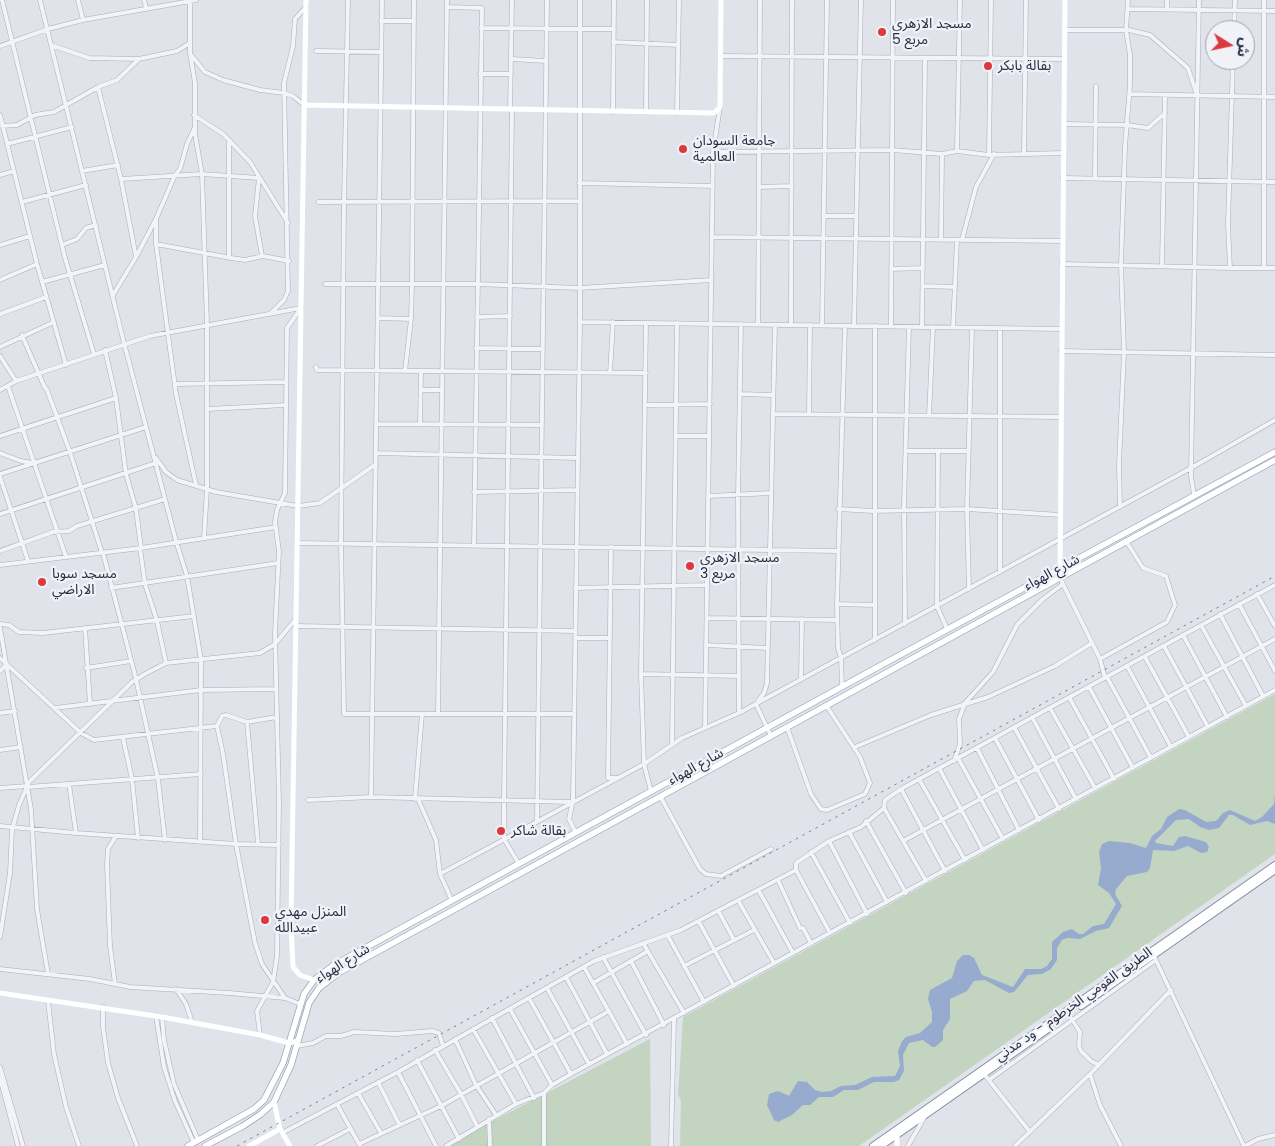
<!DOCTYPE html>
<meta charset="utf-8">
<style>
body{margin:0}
#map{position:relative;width:1275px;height:1146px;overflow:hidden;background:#e0e3ea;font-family:Poppins,"Noto Sans Arabic",sans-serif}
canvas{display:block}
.north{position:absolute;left:1205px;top:20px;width:50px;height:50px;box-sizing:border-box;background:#f0f2f8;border:1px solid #a0a4b0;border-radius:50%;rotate:100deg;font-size:14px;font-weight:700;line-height:20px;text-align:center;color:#272e44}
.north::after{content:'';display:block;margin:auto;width:18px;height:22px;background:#dc383d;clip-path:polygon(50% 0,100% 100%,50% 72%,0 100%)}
</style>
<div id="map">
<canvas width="1275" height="1146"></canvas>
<div class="north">ش</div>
</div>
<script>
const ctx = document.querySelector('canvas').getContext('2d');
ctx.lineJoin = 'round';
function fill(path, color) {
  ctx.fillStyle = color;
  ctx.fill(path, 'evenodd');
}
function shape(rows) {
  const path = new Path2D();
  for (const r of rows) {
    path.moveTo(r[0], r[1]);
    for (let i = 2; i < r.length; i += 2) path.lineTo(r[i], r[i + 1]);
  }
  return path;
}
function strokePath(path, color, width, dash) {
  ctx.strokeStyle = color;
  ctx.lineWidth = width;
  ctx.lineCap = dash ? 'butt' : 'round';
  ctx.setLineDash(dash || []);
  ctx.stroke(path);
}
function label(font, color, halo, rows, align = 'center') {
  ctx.font = font + ' Poppins,"Noto Sans Arabic",sans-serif';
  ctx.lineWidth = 4.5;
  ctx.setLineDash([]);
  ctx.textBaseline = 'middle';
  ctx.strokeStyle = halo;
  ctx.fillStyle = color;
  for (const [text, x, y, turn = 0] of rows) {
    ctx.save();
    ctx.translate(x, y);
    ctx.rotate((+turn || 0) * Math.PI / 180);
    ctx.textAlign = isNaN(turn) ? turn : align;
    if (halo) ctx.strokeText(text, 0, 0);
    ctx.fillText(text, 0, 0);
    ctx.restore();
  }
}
fill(shape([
 [1275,694,1275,854,859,1146,680,1146,681,1100,678,1095,683,1017],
 [650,1039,651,1146,445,1146]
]), '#c3d5c0');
fill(shape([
 [1275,793,1275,824,1267,821,1250,825,1233,815,1229,815,1219,828,1209,830,1200,827,1189,819,1176,820,1155,841,1156,843,1173,846,1179,837,1185,836,1206,842,1209,847,1207,852,1201,853,1188,846,1174,851,1153,850,1150,868,1147,872,1127,876,1116,889,1115,894,1122,906,1109,928,1096,931,1080,939,1067,938,1062,940,1057,948,1057,960,1051,969,1042,974,1028,975,1014,992,1009,993,985,980,974,981,967,991,950,999,950,1019,943,1030,943,1040,935,1047,932,1047,923,1040,909,1043,903,1055,904,1071,899,1080,894,1082,874,1082,858,1090,844,1090,833,1097,819,1097,810,1105,803,1105,792,1115,778,1122,774,1120,767,1105,769,1094,778,1091,789,1096,798,1081,807,1082,815,1090,822,1092,831,1091,841,1086,855,1085,872,1077,895,1076,900,1066,898,1051,902,1041,906,1037,920,1033,932,1022,932,1012,928,999,930,990,952,978,957,961,963,955,969,955,974,958,982,975,1013,987,1025,969,1041,969,1047,966,1052,959,1052,942,1063,932,1072,929,1079,934,1083,934,1093,926,1104,924,1116,904,1109,893,1098,885,1101,868,1099,852,1102,844,1109,841,1130,843,1146,848,1152,836,1161,829,1167,817,1179,809,1185,810,1206,822,1216,821,1223,813,1230,810,1255,821,1262,817,1274,804]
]), '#97abce');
const street = shape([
 [2,0,65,258,94,354],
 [40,0,124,343,176,541,187,576,201,660,200,842],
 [78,0,83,20],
 [144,0,146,8],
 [348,0,344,202,341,543,344,714,574,714],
 [1264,0,1264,268],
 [190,1,190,53,195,83,195,134,202,174,207,324,207,490,204,537],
 [447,7,482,8,474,545],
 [1128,9,1275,11],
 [1167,10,1167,0],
 [381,21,414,21],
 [481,28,614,29],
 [1065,30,1129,30,1150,35,1188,68,1196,92],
 [1234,30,1235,0],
 [613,42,678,45],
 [51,45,89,58,139,59],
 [0,46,48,29,83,20,196,0],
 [316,51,381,52],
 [191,55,205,72,223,80,260,90,284,93,293,96,304,105],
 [721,56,1064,59],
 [511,59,546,61],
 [480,74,511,74],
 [98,87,121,179,136,257],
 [1129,94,1275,97],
 [510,110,512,0],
 [512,110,504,799,504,839,519,864],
 [613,112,614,0],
 [646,112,647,0],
 [677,113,679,0],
 [0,115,37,264,66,365],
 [194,115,223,134,250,162,288,223],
 [1064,124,1127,125,1148,128,1165,113],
 [2,126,17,125,35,115,54,112,98,87,117,80,139,59,177,51,190,43],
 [7,144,72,127],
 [957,151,960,0],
 [713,152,892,150,942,154,957,151,989,155,1063,153],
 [1024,153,1026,0],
 [989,155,991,0],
 [82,171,118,165],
 [0,175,14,171],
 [1063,178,1275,182],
 [1095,178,1096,86],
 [121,179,202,174,259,178,255,216,262,256],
 [579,183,713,186],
 [759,187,792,186],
 [22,202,86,185],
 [318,202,579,201],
 [823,216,856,216],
 [156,219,156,244,176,394,196,485],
 [712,237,1063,241],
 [941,240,942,154],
 [962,240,976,187,994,154],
 [156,244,231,258,245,260,263,256,289,261],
 [0,245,30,236],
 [62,245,77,239,86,228,96,225],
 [229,257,229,140],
 [1062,264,1230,268,1228,224,1233,60],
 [1162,266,1165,95],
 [1230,268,1275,268],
 [891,269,923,268],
 [0,280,37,264],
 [42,282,105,265],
 [325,284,477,284,579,288,712,280],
 [923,286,955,287],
 [113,295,136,257,156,219,175,175,180,169,187,144,194,129],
 [0,314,46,297],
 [270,314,284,300,288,291,284,83,293,46,295,19,306,7],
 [477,317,510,316],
 [378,318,411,319],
 [580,322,1061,329],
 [646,323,641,674,644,764,651,791],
 [758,324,760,0],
 [791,325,792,0],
 [822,325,827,0],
 [854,326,861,0],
 [875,326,875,640],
 [891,326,893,0],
 [922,327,925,58],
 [953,327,957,240],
 [22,335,44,386,47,390,70,452,102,553],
 [0,347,54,322],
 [476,348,543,349],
 [105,350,116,398,126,474,136,509,141,548],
 [1061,351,1275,355],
 [0,356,16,381],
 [316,367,317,370,646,373],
 [405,371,411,319,412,284,414,0],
 [610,373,613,322],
 [176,384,286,382],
 [8,386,66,557],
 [0,390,16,381,150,336,301,308],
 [421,390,442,390],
 [740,394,773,395],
 [645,405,710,404],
 [207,409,286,405],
 [773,414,1061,417],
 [809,414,810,325],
 [929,416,933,327],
 [376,424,542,425],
 [420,424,421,371],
 [0,436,116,398],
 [677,436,709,436],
 [906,451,969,451],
 [938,451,937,606,947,629],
 [0,453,21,461,32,463],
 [376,453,577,458],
 [156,458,166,472,177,480,216,492,298,506,320,503,376,464],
 [0,474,146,427],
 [0,477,28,561],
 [474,492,577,490],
 [1194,495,1191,476,1199,0],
 [709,496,771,493],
 [1120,507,1119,464,1124,352,1121,265,1125,146,1130,85,1130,55,1126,30,1128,0],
 [838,509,873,511,967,509,1060,515],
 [0,514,156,463],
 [297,543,838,551],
 [611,547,608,778,617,778],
 [140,548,145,584,157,621,166,663],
 [0,551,53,532,69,531,77,526,165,499],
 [103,553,136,679,158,779,165,840],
 [0,565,141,548,276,527],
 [1000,572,1000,328],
 [1062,582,1100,659,1105,678],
 [111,588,278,563],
 [575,588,707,585],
 [969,589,967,509,972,328],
 [1257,594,1275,626],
 [837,604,874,605],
 [1239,604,1275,671],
 [1220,614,1263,696],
 [707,618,837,620],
 [0,624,9,625,19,632,43,633,194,616],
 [905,624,904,504,909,327],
 [1201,625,1246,706],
 [296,626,575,631],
 [0,628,31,809,37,909,48,974],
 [85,628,90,704],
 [1183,635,1227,717],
 [575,638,610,638],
 [706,645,768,648],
 [1164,646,1208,727],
 [1145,657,1189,737],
 [0,658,81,733,94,740,217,726,223,754,236,844,279,845],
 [1100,659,1167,622,1175,605,1166,576,1143,568,1126,541],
 [1127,666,1171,747],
 [86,668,131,661],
 [0,671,7,664],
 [641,674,739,676],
 [1107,677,1151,758],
 [801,679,802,619],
 [842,686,841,658,838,648,837,604,845,326],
 [1089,687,1133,768],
 [1069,697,1114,779],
 [55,708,201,690,276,689],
 [1050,708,1095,788],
 [0,713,15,711],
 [739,713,738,495,741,324],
 [438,714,447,0],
 [1032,717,1076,799],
 [247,722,258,843],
 [217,726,222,716,226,715,247,722,277,717],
 [705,727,713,152,720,107],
 [787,727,811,794,821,809,827,810,865,794,870,783,860,757,826,705],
 [1014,727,1059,809],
 [771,736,756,704,764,693,767,683,775,325],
 [123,738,132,779,138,838],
 [995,738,1039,820],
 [672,744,677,323],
 [855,747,931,715,988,697,1055,666,1092,643],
 [977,748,1019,830],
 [0,750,21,747],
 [958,758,1003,839],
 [954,761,960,744,959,719,965,703,993,672,1017,625,1043,599,1063,584],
 [939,768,983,850],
 [919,779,965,860],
 [69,784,76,833],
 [28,787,201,774],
 [0,788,27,786],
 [901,789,945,871],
 [660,796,700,869,706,874,721,876,771,849],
 [371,797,382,0],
 [415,799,422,714],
 [418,799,436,840,440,874,452,901],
 [308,800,371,797,570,802],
 [866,821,906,893],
 [537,822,547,0],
 [0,826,76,833,236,844,255,943,262,964,285,998,300,1004],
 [849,832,887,902],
 [576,833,569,819,573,800,580,322,580,0],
 [829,841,867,914],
 [903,841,1275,639],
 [811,852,850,923],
 [440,874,644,764,682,738,739,713,1191,468,1275,420],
 [778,880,800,928,803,928,811,943],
 [926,881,884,808,885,800,901,789,1275,585],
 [759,891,793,953],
 [739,902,774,963],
 [719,912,734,940],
 [699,922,734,986],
 [830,933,796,870,796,863,829,841,861,827,884,808],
 [668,936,704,1002],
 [0,937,10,873,12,830,19,805,29,782,132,682,145,674,166,663,260,653,275,644,295,620],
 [643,943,684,1013],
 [1153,954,1244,1146],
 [603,957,646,1035],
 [631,961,664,1025],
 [684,966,754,930],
 [584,967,627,1044],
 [0,969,90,979,130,987,229,993,285,998],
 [566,977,607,1054],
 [593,983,648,951],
 [115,984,110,946,107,865,108,849,116,836],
 [547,988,589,1064],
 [176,989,186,1004,192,1022],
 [529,998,571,1074],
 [48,1001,54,1054,66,1107,79,1146],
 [103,1007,103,1027,108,1063,118,1098,137,1146],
 [510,1009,552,1085],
 [1069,1015,1080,1032,1079,1046,1081,1051,1091,1061,1099,1065],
 [156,1016,164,1067,175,1101,194,1143],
 [162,1017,164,1040,174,1084,198,1140],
 [492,1018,534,1098],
 [473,1029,516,1104],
 [260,1035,257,1011,273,982,277,956,279,802,275,633,279,551,275,522,277,510,285,493,287,328,301,308],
 [455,1039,476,1085,496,1115],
 [297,1046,313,1043,326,1036,341,1036,354,1032,396,1034,432,1031,439,1033,443,1046],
 [435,1050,461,1094,477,1126],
 [417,1060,459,1139],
 [0,1067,23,1146],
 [398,1072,436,1146],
 [984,1074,1030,1132],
 [1090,1074,1100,1105,1121,1146],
 [0,1078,18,1146],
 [989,1080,1156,960],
 [378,1082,399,1124],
 [358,1093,381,1133],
 [544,1093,544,1146],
 [337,1104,360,1146],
 [489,1119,490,1146],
 [282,1133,398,1072,594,961,681,930,796,870],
 [359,1144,441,1106,609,1011],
 [317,1146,350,1129],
 [446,1146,516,1104,544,1093,552,1085,571,1074,1275,690],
 [671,1146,674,1019],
 [908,1146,924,1118],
 [1015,1146,1090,1074,1171,990],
 [1245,1146,1258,1139,1275,1135]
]);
const primary = shape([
 [188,1146,254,1109,264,1100,283,1063,304,994,314,980,334,965,887,662,1275,452],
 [205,1146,243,1126,261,1114,274,1102,291,1065,309,1003,319,988,340,972,1275,460]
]);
const highway = shape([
 [1081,1006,1275,870],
 [873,1146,1275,865],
 [881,1146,1048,1029]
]);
strokePath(street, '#a8adb8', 5);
strokePath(primary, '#9ea5b7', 7);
strokePath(highway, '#868ea3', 8);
strokePath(street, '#f3f4f8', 4);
strokePath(shape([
 [306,0,291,922,293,967,300,975,314,980],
 [304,105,714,113,720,107,721,0],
 [1060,577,1065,0],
 [0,993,162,1017,260,1035,289,1043,298,1041],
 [274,1102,280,1129,290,1146],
 [897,1132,897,1146],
 [249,1146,280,1129]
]), '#fff', 5);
strokePath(primary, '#fff', 5.5);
strokePath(highway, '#fff', 6);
strokePath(shape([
 [237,1146,1275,576]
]), '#787f96', 1, [2.5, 5]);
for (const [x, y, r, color] of [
 [882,32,5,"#dc383d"],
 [988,66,5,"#dc383d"],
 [683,149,5,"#dc383d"],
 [690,566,5,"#dc383d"],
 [42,582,5,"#dc383d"],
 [501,831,5,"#dc383d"],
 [265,920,5,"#dc383d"]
]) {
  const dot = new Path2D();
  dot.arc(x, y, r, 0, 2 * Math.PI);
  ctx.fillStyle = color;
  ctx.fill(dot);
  strokePath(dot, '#f0f2f8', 2);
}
label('14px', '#272e44', '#f0f2f8', [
 ["مسجد الازهري",892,24],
 ["مربع 5",892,40],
 ["بقالة بابكر",998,66],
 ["جامعة السودان",693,141],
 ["العالمية",693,157],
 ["مسجد الازهري",700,558],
 ["مربع 3",700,574],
 ["مسجد سوبا",52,574],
 ["الاراضي",52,590],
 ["بقالة شاكر",511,831],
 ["المنزل مهدي",275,912],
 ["عبيدالله",275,928]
], 'left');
label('14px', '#272e44', '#f0f2f8', [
 ["شارع الهواء",1052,573,-28],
 ["شارع الهواء",696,767,-29],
 ["شارع الهواء",343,964,-32],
 ["الطريق القومي الخرطوم - ود مدني",1074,1005,-35]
]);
</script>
